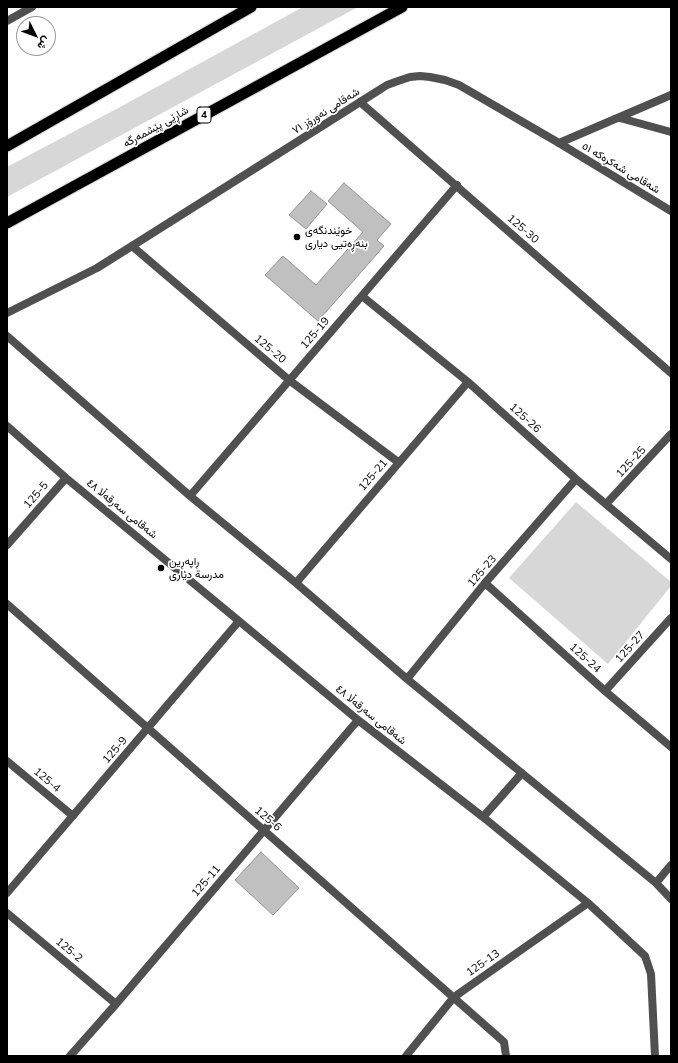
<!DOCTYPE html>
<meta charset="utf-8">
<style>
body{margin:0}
#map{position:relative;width:678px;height:1063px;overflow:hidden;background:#fff;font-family:Mulish,Vazirmatn,sans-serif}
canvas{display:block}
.frame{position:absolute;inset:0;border:8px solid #000;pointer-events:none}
.north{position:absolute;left:16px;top:16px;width:40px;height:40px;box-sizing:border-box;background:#fff;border:1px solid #999;border-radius:50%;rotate:132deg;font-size:11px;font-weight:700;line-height:16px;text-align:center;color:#000}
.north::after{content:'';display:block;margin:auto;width:14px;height:18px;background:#000;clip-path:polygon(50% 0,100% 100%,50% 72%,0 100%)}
</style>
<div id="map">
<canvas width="678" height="1063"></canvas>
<div class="frame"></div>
<div class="north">ش</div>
</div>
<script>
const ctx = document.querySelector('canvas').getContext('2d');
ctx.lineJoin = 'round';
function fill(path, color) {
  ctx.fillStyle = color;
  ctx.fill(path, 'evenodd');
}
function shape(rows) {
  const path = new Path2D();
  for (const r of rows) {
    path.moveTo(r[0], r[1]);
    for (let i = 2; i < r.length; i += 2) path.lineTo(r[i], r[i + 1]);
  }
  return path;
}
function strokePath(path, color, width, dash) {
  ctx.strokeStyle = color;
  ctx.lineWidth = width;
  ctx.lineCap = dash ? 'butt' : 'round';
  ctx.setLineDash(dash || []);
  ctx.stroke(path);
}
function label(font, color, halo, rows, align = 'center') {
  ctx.font = font + ' Mulish,Vazirmatn,sans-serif';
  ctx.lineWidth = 3.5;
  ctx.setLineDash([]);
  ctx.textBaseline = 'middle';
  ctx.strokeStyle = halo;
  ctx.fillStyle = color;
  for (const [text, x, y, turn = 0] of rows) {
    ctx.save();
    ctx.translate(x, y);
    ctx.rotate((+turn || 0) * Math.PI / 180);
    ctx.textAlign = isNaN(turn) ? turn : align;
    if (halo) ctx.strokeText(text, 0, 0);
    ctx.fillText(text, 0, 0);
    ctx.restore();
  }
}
fill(shape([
 [303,7,358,7,7,197,7,167,120,107],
 [576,502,671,582,671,586,608,664,509,578]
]), '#d7d7d7');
const building = shape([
 [344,183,391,224,377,240,384,246,318,321,265,275,283,256,316,285,363,232,328,201,344,183],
 [311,191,327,204,306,229,289,215,311,191],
 [261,852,299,888,273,915,235,880,261,852]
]);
fill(building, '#c0c0c0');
strokePath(building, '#949494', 1);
const trunk = shape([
 [7,146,251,7],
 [7,223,402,7]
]);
strokePath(trunk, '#dbdbdb', 13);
strokePath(shape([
 [7,21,32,7]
]), '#505050', 8);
strokePath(shape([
 [360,102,671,373],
 [620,118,671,132],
 [559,143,671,211],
 [132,246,289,380,398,462],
 [362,296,468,382,576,479,671,559],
 [7,336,190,496,296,583,407,679,656,883,671,899],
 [7,426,66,478,239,621,358,720,483,817,588,903,645,956,651,974,655,1056],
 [190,496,457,185],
 [606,504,671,434],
 [7,545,66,478],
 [296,583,468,382],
 [485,583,605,691,671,747],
 [7,604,504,1042,506,1056],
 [407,679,485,583,576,479],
 [605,691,671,618],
 [7,761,73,816],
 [483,817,522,773],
 [656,883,671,865],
 [7,893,239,621],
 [7,913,116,1004],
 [70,1056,116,1004,358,720],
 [406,1056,454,997,588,903]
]), '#505050', 8);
strokePath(shape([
 [7,313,97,268,132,246,376,92,387,85,398,81,410,77,420,76,430,77,445,80,459,85,559,143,671,95]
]), '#505050', 8);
strokePath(trunk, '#000', 11);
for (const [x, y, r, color] of [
 [297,237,4,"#000"],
 [161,568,4,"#000"]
]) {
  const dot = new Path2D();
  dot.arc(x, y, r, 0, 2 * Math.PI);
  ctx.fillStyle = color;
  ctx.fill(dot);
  strokePath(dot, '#fff', 1.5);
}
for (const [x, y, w] of [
 [204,115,14]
]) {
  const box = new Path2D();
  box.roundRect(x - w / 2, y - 8, w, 16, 3);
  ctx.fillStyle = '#fff';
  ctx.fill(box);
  strokePath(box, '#000', 1);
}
label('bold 10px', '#000', null, [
 ["4",204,115]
]);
label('11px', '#000', '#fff', [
 ["شەقامی نەورۆز ٧١",326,111,-32],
 ["شاڕێی پێشمەرگە",156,127,-29],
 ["شەقامی شەکرەکە ٥١",621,168,31],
 ["125-30",523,229,41],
 ["125-19",315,333,-49],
 ["125-20",270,349,40],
 ["125-26",525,418,42],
 ["125-25",631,462,-47],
 ["125-21",373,475,-49],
 ["125-5",36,495,-49],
 ["شەقامی سەرقەڵا ٤٨",122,509,39],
 ["125-23",482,571,-49],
 ["125-27",630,647,-48],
 ["125-24",585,658,42],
 ["شەقامی سەرقەڵا ٤٨",371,715,39],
 ["125-9",115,750,-49],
 ["125-4",47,780,40],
 ["125-6",268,819,41],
 ["125-11",206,881,-49],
 ["125-2",69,950,40],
 ["125-13",483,963,-35]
]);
label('11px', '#000', '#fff', [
 ["خوێندنگەی",305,231],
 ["بنەڕەتیی دیاری",305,244],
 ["ڕاپەڕین",169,562],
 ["مدرسة ديارى",169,575]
], 'left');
</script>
